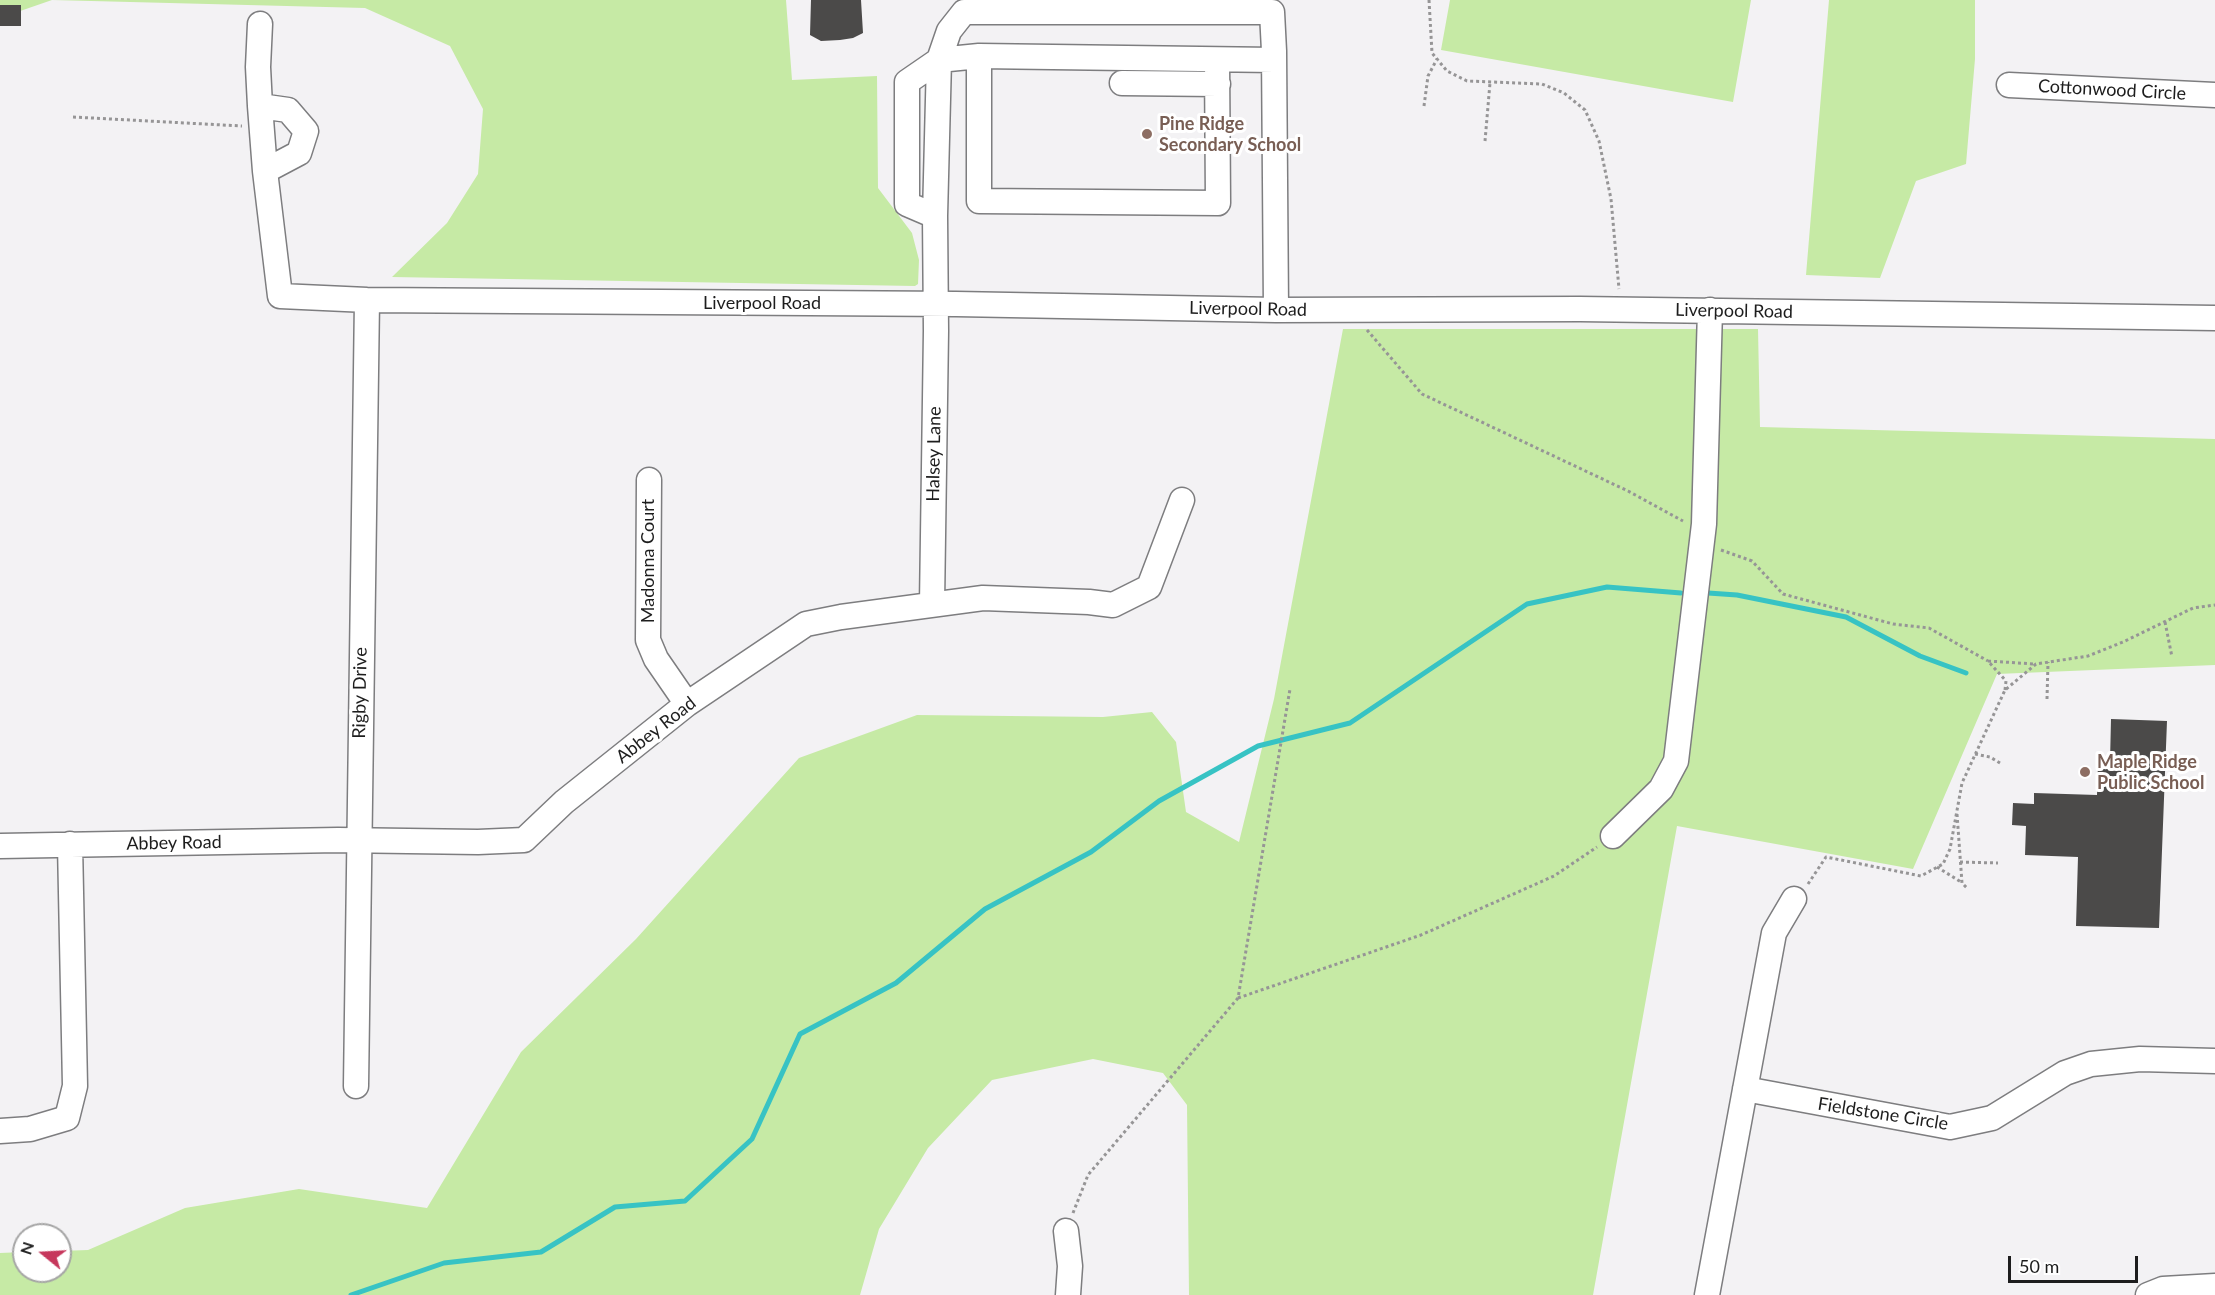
<!DOCTYPE html>
<style>
body{margin:0}
#map{position:relative;width:2215px;height:1295px;overflow:hidden;background:#f3f2f4;font-family:Lato,sans-serif}
canvas{display:block}
.north{position:absolute;left:12px;top:1223px;width:60px;height:60px;box-sizing:border-box;background:#fff;border:2px solid #a5a5a5;border-radius:50%;rotate:288deg;font-size:16px;font-weight:700;line-height:24px;text-align:center;color:#1d1d1d}
.north::after{content:'';display:block;margin:auto;width:21px;height:27px;background:#c6375c;clip-path:polygon(50% 0,100% 100%,50% 72%,0 100%)}
.scale{position:absolute;left:2008px;top:1256px;width:130px;height:27px;box-sizing:border-box;border:3px solid #1d1d1d;border-top:0;padding-left:8px;font-size:18px;line-height:21px;white-space:nowrap;color:#1d1d1d;-webkit-text-stroke:4px #fff;paint-order:stroke}
</style>
<div id="map">
<canvas width="2215" height="1295"></canvas>
<div class="north">N</div>
<div class="scale">50 m</div>
</div>
<script>
const ctx = document.querySelector('canvas').getContext('2d');
ctx.lineJoin = 'round';
function fill(path, color) {
  ctx.fillStyle = color;
  ctx.fill(path, 'evenodd');
}
function shape(rows) {
  const path = new Path2D();
  for (const r of rows) {
    path.moveTo(r[0], r[1]);
    for (let i = 2; i < r.length; i += 2) path.lineTo(r[i], r[i + 1]);
  }
  return path;
}
function strokePath(path, color, width, dash) {
  ctx.strokeStyle = color;
  ctx.lineWidth = width;
  ctx.lineCap = dash ? 'butt' : 'round';
  ctx.setLineDash(dash || []);
  ctx.stroke(path);
}
function label(font, color, halo, rows, align = 'center') {
  ctx.font = font + ' Lato,sans-serif';
  ctx.lineWidth = 6;
  ctx.setLineDash([]);
  ctx.textBaseline = 'middle';
  ctx.strokeStyle = halo;
  ctx.fillStyle = color;
  for (const [text, x, y, turn = 0] of rows) {
    ctx.save();
    ctx.translate(x, y);
    ctx.rotate((+turn || 0) * Math.PI / 180);
    ctx.textAlign = isNaN(turn) ? turn : align;
    if (halo) ctx.strokeText(text, 0, 0);
    ctx.fillText(text, 0, 0);
    ctx.restore();
  }
}
fill(shape([
 [0,0,786,0,792,80,877,76,878,188,912,233,919,260,918,284,915,286,392,277,447,223,478,174,483,109,450,46,365,8,52,0,0,18],
 [1450,0,1751,0,1733,102,1441,50],
 [1829,0,1975,0,1975,59,1966,164,1916,181,1880,278,1806,275],
 [1343,329,1758,329,1760,427,2215,439,2215,665,1997,674,1913,869,1677,826,1593,1295,1189,1295,1187,1105,1163,1073,1093,1059,992,1080,928,1148,879,1229,860,1295,0,1295,0,1253,24,1252,24,1271,60,1271,60,1251,88,1250,185,1208,299,1189,427,1208,521,1052,636,939,799,758,917,715,1103,717,1152,712,1176,742,1186,812,1239,842,1274,699]
]), '#c6eaa5');
strokePath(shape([
 [1708,593,1737,595,1846,617,1920,656,1966,673],
 [351,1295,444,1263,541,1252,615,1207,685,1201,752,1139,800,1034,896,983,985,909,1091,852,1159,801,1258,746,1350,723,1527,604,1607,587,1681,593]
]), '#37c3c4', 5);
fill(shape([
 [811,0,861,0,863,33,853,38,840,40,821,41,810,35],
 [0,5,21,5,21,26,0,26],
 [2111,719,2167,721,2159,928,2076,926,2078,857,2025,855,2026,826,2012,825,2013,803,2034,804,2034,793,2097,795,2098,762,2110,762]
]), '#4b4a49');
const minor = shape([
 [260,24,258,67,260,106],
 [979,56,979,201,1218,203,1217,60],
 [1122,83,1218,84],
 [2009,85,2215,95],
 [265,171,260,106,288,110,306,131,299,153,265,171,280,296,367,300,956,304,1276,310,1580,309,2215,318],
 [935,216,907,204,907,82,939,60,979,56,1274,60],
 [649,480,648,640,656,659,687,704],
 [932,604,936,331,935,216,939,60,949,31,964,12,1272,12,1274,51,1276,310],
 [1613,836,1661,789,1676,761,1704,524,1710,310],
 [0,846,338,840,478,842,524,840,564,802,687,704,806,624,841,617,983,598,1089,602,1113,605,1149,587,1182,500],
 [356,1086,367,300],
 [1745,1089,1950,1127,1992,1118,2065,1073,2091,1064,2140,1059,2215,1061],
 [0,1131,30,1129,67,1118,75,1086,70,844],
 [1066,1231,1070,1266,1068,1295],
 [1707,1295,1774,933,1794,899],
 [2148,1295,2163,1289,2215,1286]
]);
strokePath(minor, '#7d7d7f', 27);
strokePath(shape([
 [1429,0,1432,53,1447,71,1467,81,1542,84,1564,93,1585,110,1599,141,1611,199,1619,289],
 [1424,106,1428,76,1437,59],
 [73,117,242,126],
 [1485,141,1490,83],
 [1367,330,1422,394,1628,491,1683,521],
 [1721,550,1752,561,1783,594,1893,624,1929,628,1988,661],
 [2165,622,2172,657],
 [2005,690,2006,681,1988,661,2034,664],
 [2047,699,2048,662],
 [1975,754,1990,757,2000,763],
 [1957,814,1962,883,1967,888],
 [1960,862,1998,863],
 [1937,867,1961,882],
 [1808,884,1826,857,1921,876,1943,864,1950,849,1962,783,2005,690,2036,664,2088,656,2123,642,2193,608,2215,605],
 [1238,998,1421,935,1554,876,1597,847],
 [1073,1213,1088,1175,1238,998,1290,689]
]), '#969596', 3, [3, 3]);
strokePath(minor, '#fff', 24);
for (const [x, y, r, color] of [
 [1147,134,6,"#8d6e63"],
 [2085,772,6,"#8d6e63"]
]) {
  const dot = new Path2D();
  dot.arc(x, y, r, 0, 2 * Math.PI);
  ctx.fillStyle = color;
  ctx.fill(dot);
  strokePath(dot, '#fff', 2);
}
label('18px', '#1d1d1d', '#fff', [
 ["Cottonwood Circle",2112,90,3],
 ["Liverpool Road",762,303],
 ["Liverpool Road",1248,309,1],
 ["Liverpool Road",1734,311,1],
 ["Halsey Lane",934,454,-89],
 ["Madonna Court",648,561,-90],
 ["Rigby Drive",360,693,-89],
 ["Abbey Road",656,730,-38],
 ["Abbey Road",174,843,-1],
 ["Fieldstone Circle",1883,1114,9]
]);
label('bold 18px', '#785e54', '#fff', [
 ["Pine Ridge",1159,124],
 ["Secondary School",1159,145],
 ["Maple Ridge",2097,762],
 ["Public School",2097,783]
], 'left');
</script>
